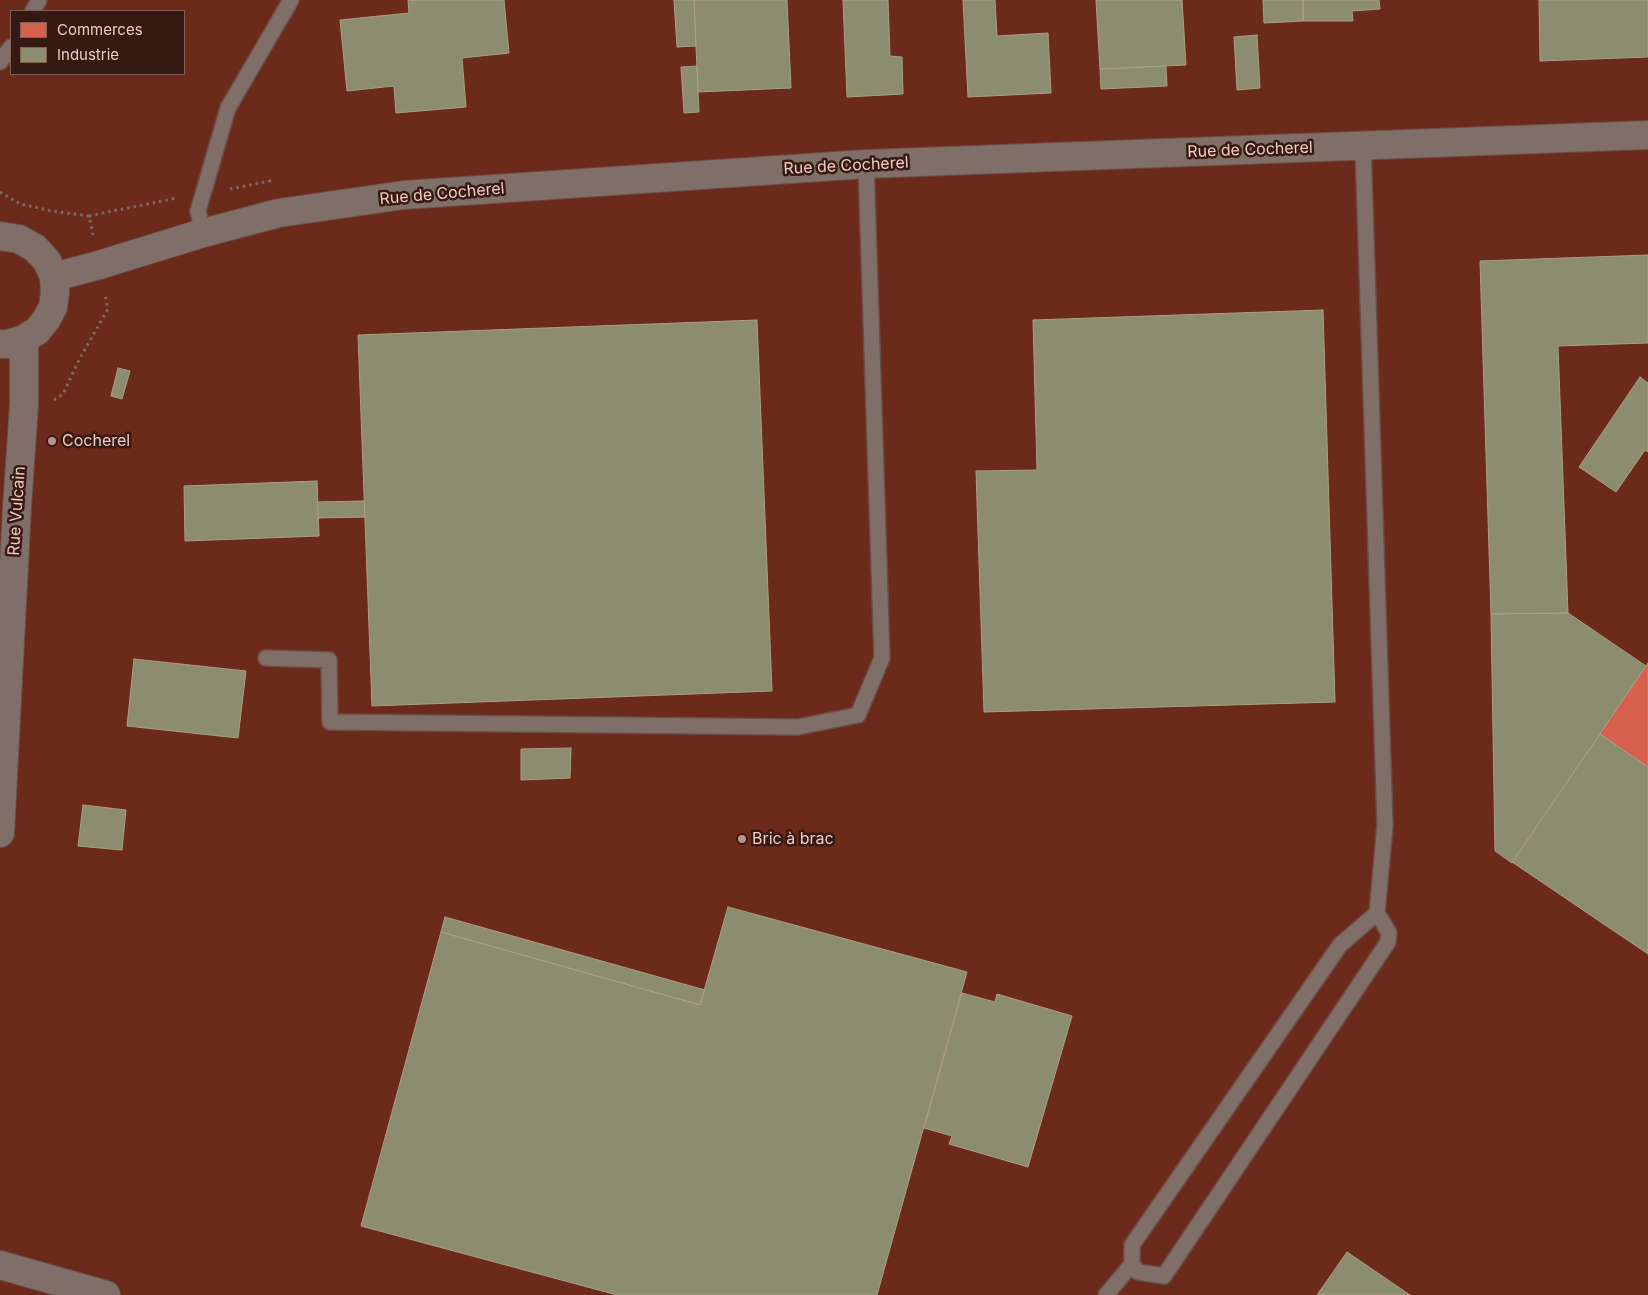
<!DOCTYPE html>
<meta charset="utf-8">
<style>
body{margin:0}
#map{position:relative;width:1648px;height:1295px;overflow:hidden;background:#523026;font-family:Inter,sans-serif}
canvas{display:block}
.legend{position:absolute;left:10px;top:10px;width:175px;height:65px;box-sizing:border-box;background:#351912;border:1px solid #816058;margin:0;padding:6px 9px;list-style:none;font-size:15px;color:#f2cac0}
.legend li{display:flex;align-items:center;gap:10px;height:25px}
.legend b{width:25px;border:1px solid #816058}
</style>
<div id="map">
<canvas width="1648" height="1295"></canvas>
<ul class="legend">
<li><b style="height:14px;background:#d6604d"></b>Commerces</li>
<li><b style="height:14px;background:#8c8c6e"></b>Industrie</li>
</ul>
</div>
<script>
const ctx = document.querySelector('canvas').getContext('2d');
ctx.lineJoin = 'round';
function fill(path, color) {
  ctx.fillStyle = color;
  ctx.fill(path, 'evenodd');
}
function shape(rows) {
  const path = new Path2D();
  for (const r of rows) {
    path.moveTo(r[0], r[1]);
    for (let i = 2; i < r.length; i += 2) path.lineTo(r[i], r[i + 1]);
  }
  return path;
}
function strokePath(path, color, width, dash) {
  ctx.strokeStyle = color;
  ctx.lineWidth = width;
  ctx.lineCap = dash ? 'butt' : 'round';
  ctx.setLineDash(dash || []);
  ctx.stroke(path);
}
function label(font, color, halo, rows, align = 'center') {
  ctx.font = font + ' Inter,sans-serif';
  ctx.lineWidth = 5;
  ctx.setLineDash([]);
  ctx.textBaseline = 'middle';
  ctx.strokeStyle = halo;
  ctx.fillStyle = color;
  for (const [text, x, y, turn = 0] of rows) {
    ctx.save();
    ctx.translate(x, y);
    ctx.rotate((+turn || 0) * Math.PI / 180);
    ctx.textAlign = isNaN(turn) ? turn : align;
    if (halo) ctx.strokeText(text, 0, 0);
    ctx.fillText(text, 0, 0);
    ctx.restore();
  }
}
fill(shape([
 [0,0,1648,0,1648,1295,0,1295],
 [11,11,184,11,184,74,11,74]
]), '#6c2a1a');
const shops = shape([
 [1648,663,1648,767,1600,734,1648,663]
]);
fill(shops, '#d6604d');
strokePath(shops, '#de8070', 1);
const industry = shape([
 [408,0,504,0,509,53,462,58,466,107,396,113,394,86,347,91,340,20,409,13,408,0],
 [674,0,694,0,696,46,677,47,674,0],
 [694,0,787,0,791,88,698,92,694,0],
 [843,0,888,0,890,56,902,57,903,94,847,97,843,0],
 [963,0,995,0,997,36,1048,33,1051,93,968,97,963,0],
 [1096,0,1182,0,1186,65,1100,69,1096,0],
 [1263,0,1303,0,1303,21,1264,23,1263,0],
 [1303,0,1379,0,1380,9,1352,11,1353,21,1303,21,1303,0],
 [1539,0,1648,0,1648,57,1540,61,1539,0],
 [1257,35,1260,88,1237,90,1234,37,1257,35],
 [697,66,699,112,684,113,681,67,697,66],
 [1166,66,1167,86,1101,89,1100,69,1166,66],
 [1648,255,1648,343,1558,346,1568,613,1491,614,1480,261,1648,255],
 [1323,310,1335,702,984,712,976,471,1037,470,1033,320,1323,310],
 [757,320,772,691,372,706,358,335,757,320],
 [118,368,130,371,122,399,111,396,118,368],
 [1640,377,1648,383,1648,452,1645,450,1616,492,1579,467,1640,377],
 [317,481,319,536,185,541,184,486,317,481],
 [364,501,365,517,318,518,317,502,364,501],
 [1568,613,1646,666,1512,863,1495,851,1491,614,1568,613],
 [134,659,246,671,238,738,127,726,134,659],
 [1600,734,1648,767,1648,954,1512,862,1600,734],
 [571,748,570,778,521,780,521,749,571,748],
 [83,805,126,810,122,850,78,846,83,805],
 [728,907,967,972,877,1295,617,1295,361,1226,441,932,700,1005,728,907],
 [445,917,705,990,700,1005,441,932,445,917],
 [962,993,995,1002,997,994,1072,1016,1028,1167,949,1144,952,1136,924,1128,962,993],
 [1347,1252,1410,1295,1317,1295,1347,1252]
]);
fill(industry, '#8c8c6e');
strokePath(industry, '#ab9f87', 1);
const service = shape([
 [33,11,39,0],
 [0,62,11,47],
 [1363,146,1385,825,1377,913,1340,945,1132,1245,1132,1264,1138,1272,1164,1276,1388,942,1389,933,1377,913],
 [203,233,198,211,228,108,291,0],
 [266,658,329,660,330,722,798,727,858,715,882,658,866,164],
 [1106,1295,1132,1264]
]);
const minor = shape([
 [0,1265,106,1295]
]);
const tertiary = shape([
 [0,236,19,239,35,248,47,261,54,277,55,292,53,307,46,320,37,331,24,339,8,344,0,344],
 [54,277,99,265,203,233,279,213,404,195,866,164,1648,135],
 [0,833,17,508,24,404,24,339]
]);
strokePath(service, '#6c4d45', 18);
strokePath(minor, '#6c4d45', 30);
strokePath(tertiary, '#6c4d45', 30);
strokePath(shape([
 [230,189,270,181,270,184],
 [0,192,20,204,52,211,89,216,93,235],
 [89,216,177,198],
 [54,400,63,394,80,358,108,309,105,295]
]), '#7d6a64', 3, [2.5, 4]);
strokePath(service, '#806e69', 15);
strokePath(minor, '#806e69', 28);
strokePath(tertiary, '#806e69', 28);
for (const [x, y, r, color] of [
 [52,441,5,"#ba948a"],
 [742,839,5,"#ba948a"]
]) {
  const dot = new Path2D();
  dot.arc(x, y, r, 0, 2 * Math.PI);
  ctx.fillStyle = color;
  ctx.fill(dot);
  strokePath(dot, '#351912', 2);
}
label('16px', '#f2cac0', '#351912', [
 ["Rue de Cocherel",1250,150,-2],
 ["Rue de Cocherel",846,166,-3],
 ["Rue de Cocherel",442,194,-5],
 ["Rue Vulcain",17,511,-86]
]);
label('16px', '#f2cac0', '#351912', [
 ["Cocherel",62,441],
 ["Bric à brac",752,839]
], 'left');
</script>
